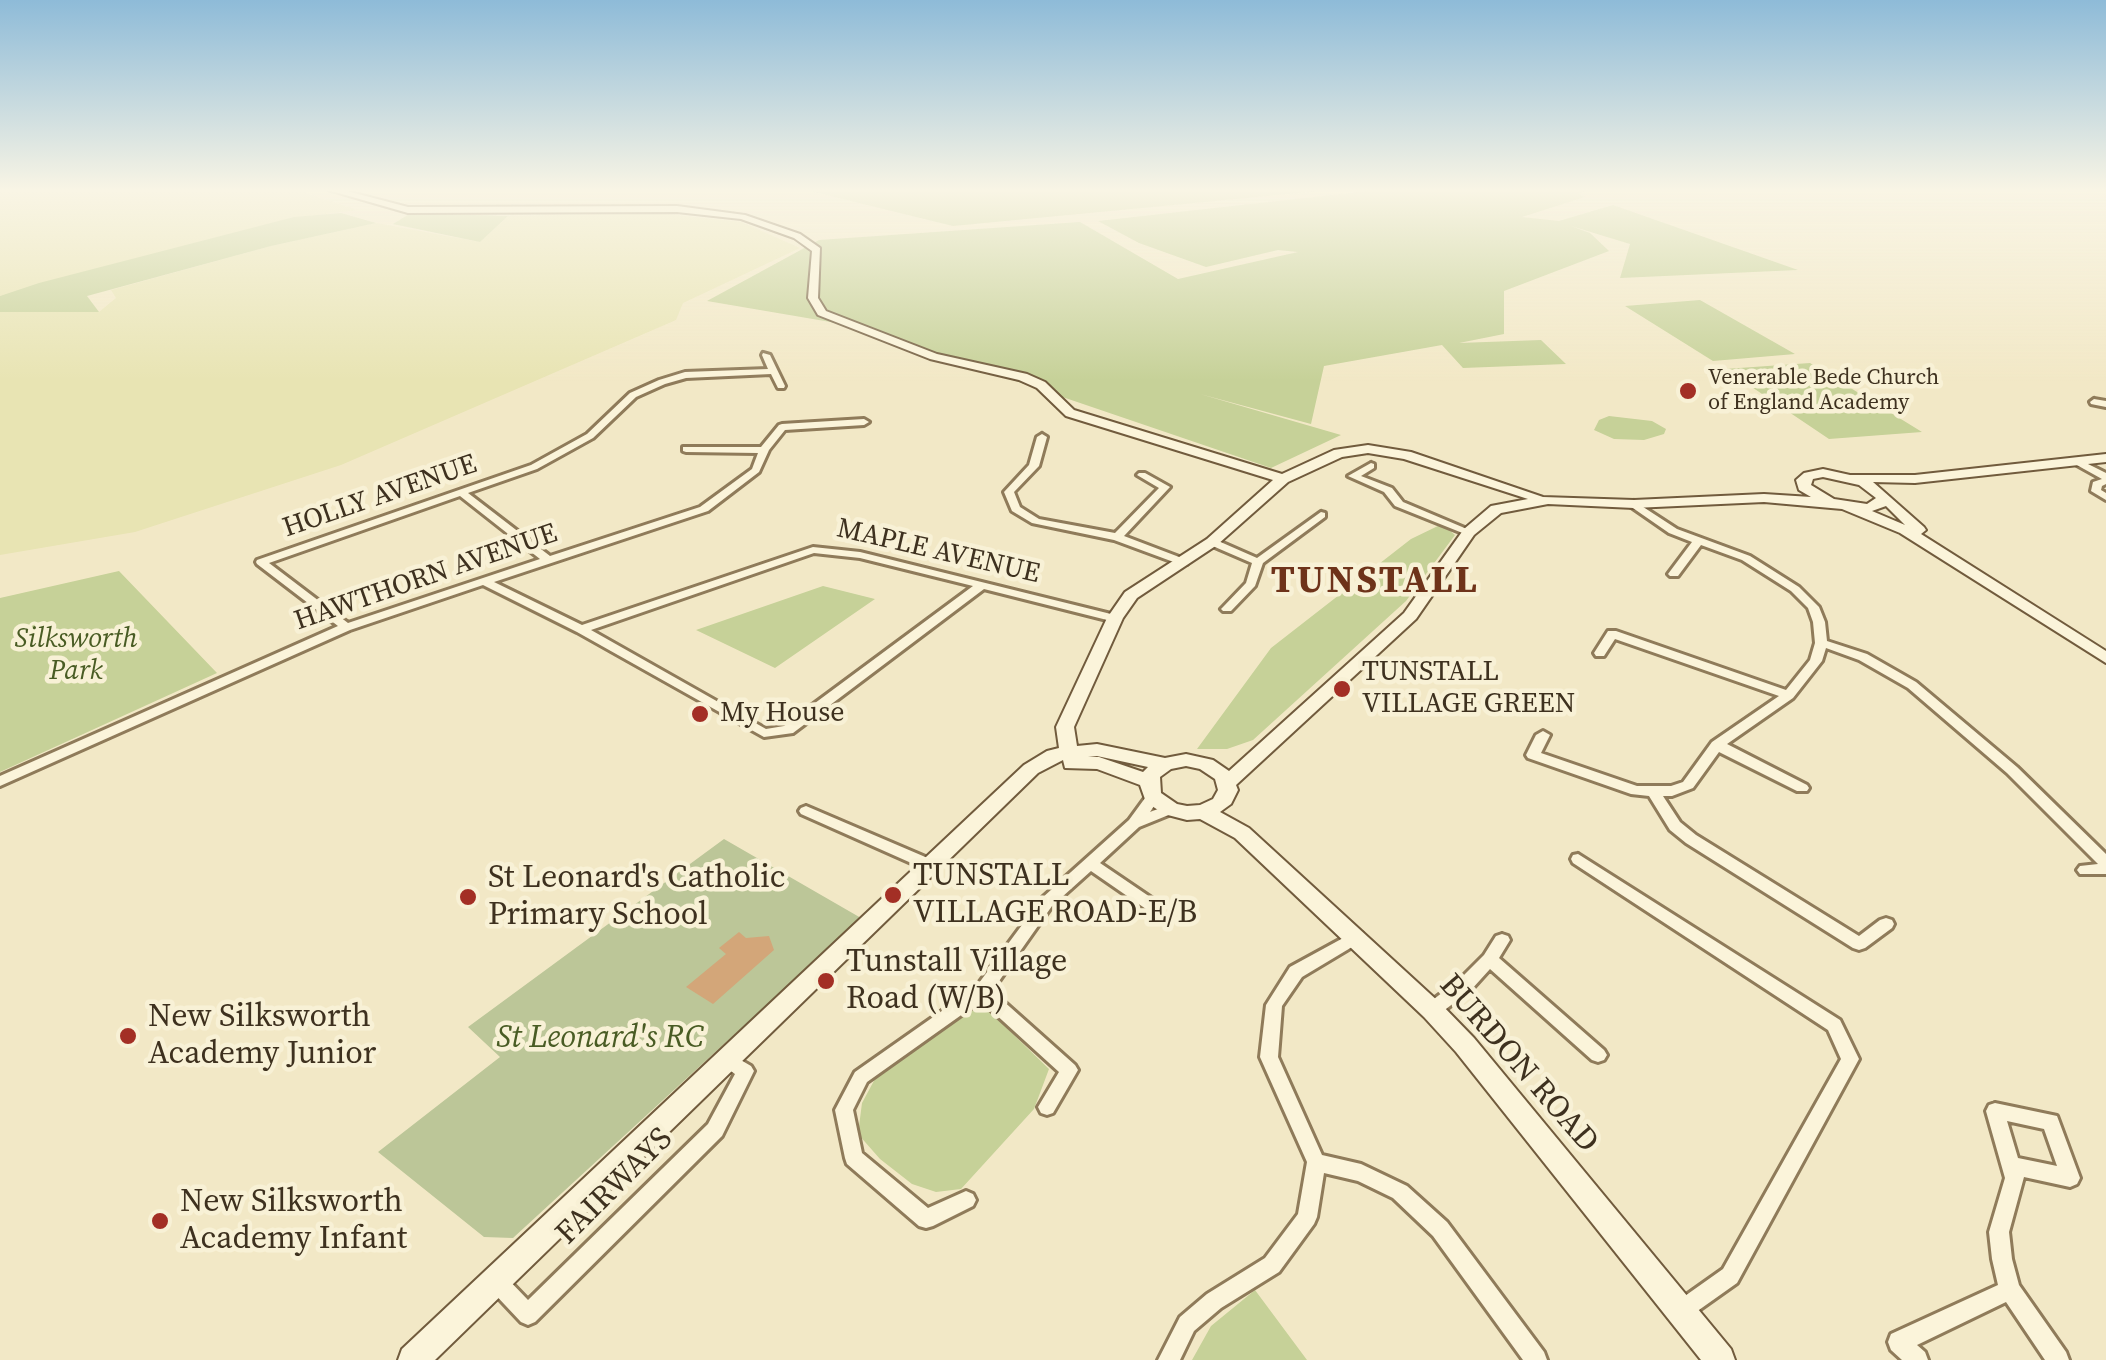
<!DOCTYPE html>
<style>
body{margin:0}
canvas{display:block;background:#f2e8c6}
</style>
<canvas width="2106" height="1360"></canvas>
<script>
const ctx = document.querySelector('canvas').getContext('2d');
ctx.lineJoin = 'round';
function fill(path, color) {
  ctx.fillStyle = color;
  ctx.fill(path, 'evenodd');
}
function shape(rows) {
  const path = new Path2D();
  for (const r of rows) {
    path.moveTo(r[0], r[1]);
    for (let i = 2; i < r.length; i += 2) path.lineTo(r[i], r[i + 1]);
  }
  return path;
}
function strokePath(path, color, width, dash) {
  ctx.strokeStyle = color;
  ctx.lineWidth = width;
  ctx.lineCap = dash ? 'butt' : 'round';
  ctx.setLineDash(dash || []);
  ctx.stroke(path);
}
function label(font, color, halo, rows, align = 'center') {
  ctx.font = font + ' "Source Serif 4",serif';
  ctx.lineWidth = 9;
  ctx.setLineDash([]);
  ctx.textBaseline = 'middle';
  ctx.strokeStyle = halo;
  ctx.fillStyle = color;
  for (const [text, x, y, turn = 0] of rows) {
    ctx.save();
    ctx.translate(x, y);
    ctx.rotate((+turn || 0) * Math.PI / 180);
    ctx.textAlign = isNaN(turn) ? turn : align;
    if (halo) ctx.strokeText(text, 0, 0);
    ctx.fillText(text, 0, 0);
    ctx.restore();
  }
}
fill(shape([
 [0,190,297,190,357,210,294,218,0,296],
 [658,213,741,222,800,248,683,303,676,320,341,465,135,532,0,555,0,312,99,312,116,298,111,290,271,246,376,223,480,242,508,216]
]), '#e8e4b3');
fill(shape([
 [806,190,1331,190,953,226],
 [1376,190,1587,190,1579,194,1585,197,1522,217,1559,221,1613,205,1798,270,1620,278,1630,244,1571,226,1590,233,1609,251,1504,291,1504,334,1459,343,1541,340,1566,364,1463,368,1442,345,1324,366,1311,424,1200,394,1341,435,1271,468,854,326,707,301,819,240,1080,222,1178,279,1298,252,1278,250,1206,267,1139,243,1098,221],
 [341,213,376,223,271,246,87,296,99,312,0,312,0,296,39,283,294,217],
 [411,213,508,216,480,242,393,224],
 [1700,300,1795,354,1713,361,1625,306],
 [1810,363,1922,432,1829,439,1725,369],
 [1609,416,1652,421,1666,429,1664,434,1644,440,1614,439,1594,430,1599,420],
 [1442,524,1455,535,1406,601,1253,740,1227,749,1197,749,1271,648,1411,539],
 [119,571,217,673,0,772,0,598],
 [823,586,875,599,775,668,696,630],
 [975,1002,984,1006,1049,1069,1034,1109,961,1189,936,1192,912,1184,880,1159,858,1134,862,1103,876,1077],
 [1255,1290,1307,1360,1192,1360,1211,1326]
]), '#c6d198');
fill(shape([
 [724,839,861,918,513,1238,484,1237,378,1152,500,1057,468,1027]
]), '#bcc698');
fill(shape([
 [739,932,746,938,769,936,774,950,713,1004,686,987,726,954,719,948]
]), '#d3a679');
const street = shape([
 [763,353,770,355,785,386,784,388,778,388,771,374,686,378,665,384,636,397,593,438,537,469,468,493,550,556,700,507,752,469,758,453,686,452,683,451,683,447,761,447,779,425,782,424,864,419,869,422,864,425,785,430,769,450,759,472,708,511,494,582,582,625,813,547,860,552,1119,616,1121,618,1119,620,1115,622,984,589,793,733,764,737,577,632,483,585,350,630,0,786,0,776,338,626,257,564,256,562,257,560,531,465,587,434,630,393,659,380,685,372,768,369,762,355,763,353],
 [460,496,540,559,348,623,269,563,460,496],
 [814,553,860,558,973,586,784,726,766,729,591,630,814,553],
 [2094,399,2106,401,2106,407,2091,404,2090,402,2094,399],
 [1042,434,1047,437,1039,466,1014,492,1020,507,1039,519,1115,533,1159,488,1137,475,1139,473,1145,473,1170,487,1124,536,1187,560,1188,562,1187,564,1179,564,1114,540,1032,523,1012,511,1004,492,1029,465,1037,437,1042,434],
 [2078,459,2106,473,2106,484,2102,486,2101,490,2106,493,2106,500,2091,491,2093,482,2102,479,2075,464,2075,460,2078,459],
 [1371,463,1374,464,1374,468,1361,476,1392,488,1403,502,1474,532,1473,534,1465,534,1395,506,1384,492,1348,476,1371,463],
 [1634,501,1677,529,1750,556,1799,587,1819,607,1825,622,1827,641,1867,654,1916,682,2017,767,2106,854,2106,874,2080,874,2077,870,2080,866,2098,864,2007,773,1908,688,1859,660,1826,648,1822,661,1793,698,1727,744,1807,785,1809,788,1807,791,1797,791,1719,752,1693,788,1672,796,1663,796,1680,822,1696,835,1859,936,1880,920,1886,918,1892,920,1894,924,1892,928,1865,948,1859,950,1853,948,1686,843,1670,830,1649,796,1631,794,1528,758,1526,755,1536,735,1543,731,1550,735,1541,753,1637,786,1671,786,1683,782,1712,742,1779,696,1615,639,1604,656,1596,656,1594,653,1608,631,1616,631,1786,690,1810,660,1815,643,1813,622,1808,608,1791,591,1742,560,1701,545,1678,576,1670,576,1668,574,1692,542,1669,533,1630,506,1630,502,1634,501],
 [1321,512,1325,513,1325,517,1263,563,1255,586,1231,611,1223,611,1221,609,1223,607,1246,583,1252,563,1208,544,1207,542,1208,540,1216,540,1257,558,1321,512],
 [1153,792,1158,794,1160,797,1150,812,1171,804,1176,806,1178,809,1176,812,1139,827,1100,863,1156,901,1159,905,1156,909,1151,911,1146,909,1091,871,1052,906,992,991,1075,1065,1078,1070,1053,1113,1047,1115,1041,1113,1038,1107,1059,1072,981,1001,867,1082,853,1110,862,1153,928,1208,966,1191,973,1194,976,1200,973,1206,933,1226,926,1228,919,1226,847,1164,845,1158,835,1110,855,1072,976,987,1042,898,1129,820,1148,794,1153,792],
 [806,806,937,862,939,866,937,870,932,871,927,870,801,814,799,811,801,808,806,806],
 [1578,854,1840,1020,1859,1059,1737,1283,1689,1317,1682,1320,1675,1317,1672,1310,1675,1303,1723,1269,1841,1059,1828,1030,1573,863,1571,859,1573,855,1578,854],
 [1356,931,1362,933,1364,937,1362,941,1302,977,1282,1006,1278,1057,1322,1155,1361,1164,1407,1186,1447,1222,1544,1352,1547,1360,1523,1360,1433,1236,1393,1198,1358,1181,1324,1173,1317,1217,1314,1224,1279,1272,1221,1308,1194,1331,1180,1360,1158,1360,1180,1317,1207,1294,1265,1258,1298,1214,1307,1162,1260,1057,1266,1005,1290,967,1356,931],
 [1502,934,1508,936,1510,940,1499,958,1604,1050,1607,1055,1604,1060,1598,1062,1592,1060,1490,969,1471,990,1438,1015,1432,1017,1426,1015,1424,1010,1426,1005,1459,980,1484,955,1496,936,1502,934],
 [727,1052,751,1066,754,1071,722,1136,535,1322,528,1325,521,1322,489,1288,486,1281,489,1274,496,1271,503,1274,528,1300,708,1124,735,1074,721,1064,718,1059,721,1054,727,1052],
 [1995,1103,2057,1116,2080,1178,2077,1184,2070,1187,2024,1177,2009,1232,2012,1259,2019,1285,2066,1352,2069,1360,2045,1360,2006,1302,1917,1345,1925,1352,1928,1360,1902,1360,1891,1350,1888,1342,1891,1334,1998,1285,1992,1259,1989,1232,2005,1178,1986,1111,1989,1105,1995,1103],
 [2007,1121,2044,1129,2057,1166,2018,1158,2007,1121]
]);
const secondary = shape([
 [328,190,343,190,408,207,677,206,745,215,800,234,820,248,818,298,826,311,937,354,1027,374,1045,382,1074,410,1282,474,1334,450,1368,445,1411,452,1543,497,1634,500,1764,494,1811,497,1799,490,1796,480,1804,473,1823,469,1850,475,1915,475,2106,454,2106,462,1915,483,1873,482,1924,527,1926,530,1921,534,2106,651,2106,663,1900,533,1842,509,1764,502,1634,508,1548,504,1501,513,1474,535,1416,619,1236,785,1238,790,1231,804,1220,812,1249,828,1440,1003,1474,1038,1731,1349,1735,1360,1701,1360,1456,1052,1424,1017,1235,838,1200,819,1187,820,1164,814,1146,802,1140,785,1097,769,1065,768,1063,760,1038,773,435,1360,398,1360,402,1349,1024,765,1047,751,1059,748,1056,727,1107,618,1125,592,1207,539,1273,480,1066,416,1037,388,1019,380,930,359,818,315,808,298,812,251,794,238,741,219,677,212,408,213,328,190],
 [1368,453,1404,459,1528,499,1491,506,1464,529,1404,613,1229,771,1213,760,1186,754,1165,758,1097,744,1077,746,1074,727,1123,618,1137,598,1217,545,1288,482,1342,457,1368,453],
 [1823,477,1859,485,1876,498,1867,504,1834,499,1811,485,1813,479,1823,477],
 [1886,506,1905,525,1872,511,1886,506],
 [1097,756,1148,767,1143,772,1099,757,1088,757,1097,756],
 [1186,766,1200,769,1215,779,1218,790,1213,799,1200,805,1187,806,1177,804,1161,793,1160,777,1171,769,1186,766]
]);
strokePath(street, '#8f7b5a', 6);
strokePath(secondary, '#715b3d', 4);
fill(street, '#fbf4da');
fill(secondary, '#fbf4da');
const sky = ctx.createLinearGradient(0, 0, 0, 381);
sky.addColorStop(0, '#8ebbd8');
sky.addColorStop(0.5, '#f9f5e5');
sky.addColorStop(1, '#f9f5e500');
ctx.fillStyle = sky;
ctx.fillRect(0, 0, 2106, 381);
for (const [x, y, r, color] of [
 [1688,391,10,"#a32f25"],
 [1342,689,10,"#a32f25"],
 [700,714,10,"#a32f25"],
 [893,895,10,"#a32f25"],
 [468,897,10,"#a32f25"],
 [826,981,10,"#a32f25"],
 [128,1036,10,"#a32f25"],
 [160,1221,10,"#a32f25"]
]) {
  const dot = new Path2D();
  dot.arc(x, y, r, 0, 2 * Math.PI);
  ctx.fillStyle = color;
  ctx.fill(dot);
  strokePath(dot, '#f8f1d6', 4);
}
label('22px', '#3e311f', '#f8f1d6', [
 ["Venerable Bede Church",1708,378],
 ["of England Academy",1708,403]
], 'left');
label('28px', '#3e311f', '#f8f1d6', [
 ["HOLLY AVENUE",380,497,-19],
 ["MAPLE AVENUE",938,552,13],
 ["HAWTHORN AVENUE",426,578,-19]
]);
label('italic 28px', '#495c24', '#f8f1d6', [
 ["Silksworth",76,640],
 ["Park",76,672]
]);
label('28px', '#3e311f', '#f8f1d6', [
 ["TUNSTALL",1362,673],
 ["VILLAGE GREEN",1362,705],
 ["My House",720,714]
], 'left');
label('32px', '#3e311f', '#f8f1d6', [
 ["TUNSTALL",913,877],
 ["VILLAGE ROAD-E/B",913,914],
 ["St Leonard's Catholic",488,879],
 ["Primary School",488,916],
 ["Tunstall Village",846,963],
 ["Road (W/B)",846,1000],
 ["New Silksworth",148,1018],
 ["Academy Junior",148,1055],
 ["New Silksworth",180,1203],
 ["Academy Infant",180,1240]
], 'left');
label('italic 32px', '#495c24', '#f8f1d6', [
 ["St Leonard's RC",600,1039]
]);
label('32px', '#3e311f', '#f8f1d6', [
 ["BURDON ROAD",1518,1064,49],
 ["FAIRWAYS",615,1187,-45]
]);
ctx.letterSpacing = '2.5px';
label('bold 38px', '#6e331a', '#f8f1d6', [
 ["TUNSTALL",1375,582]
]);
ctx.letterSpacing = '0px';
</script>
